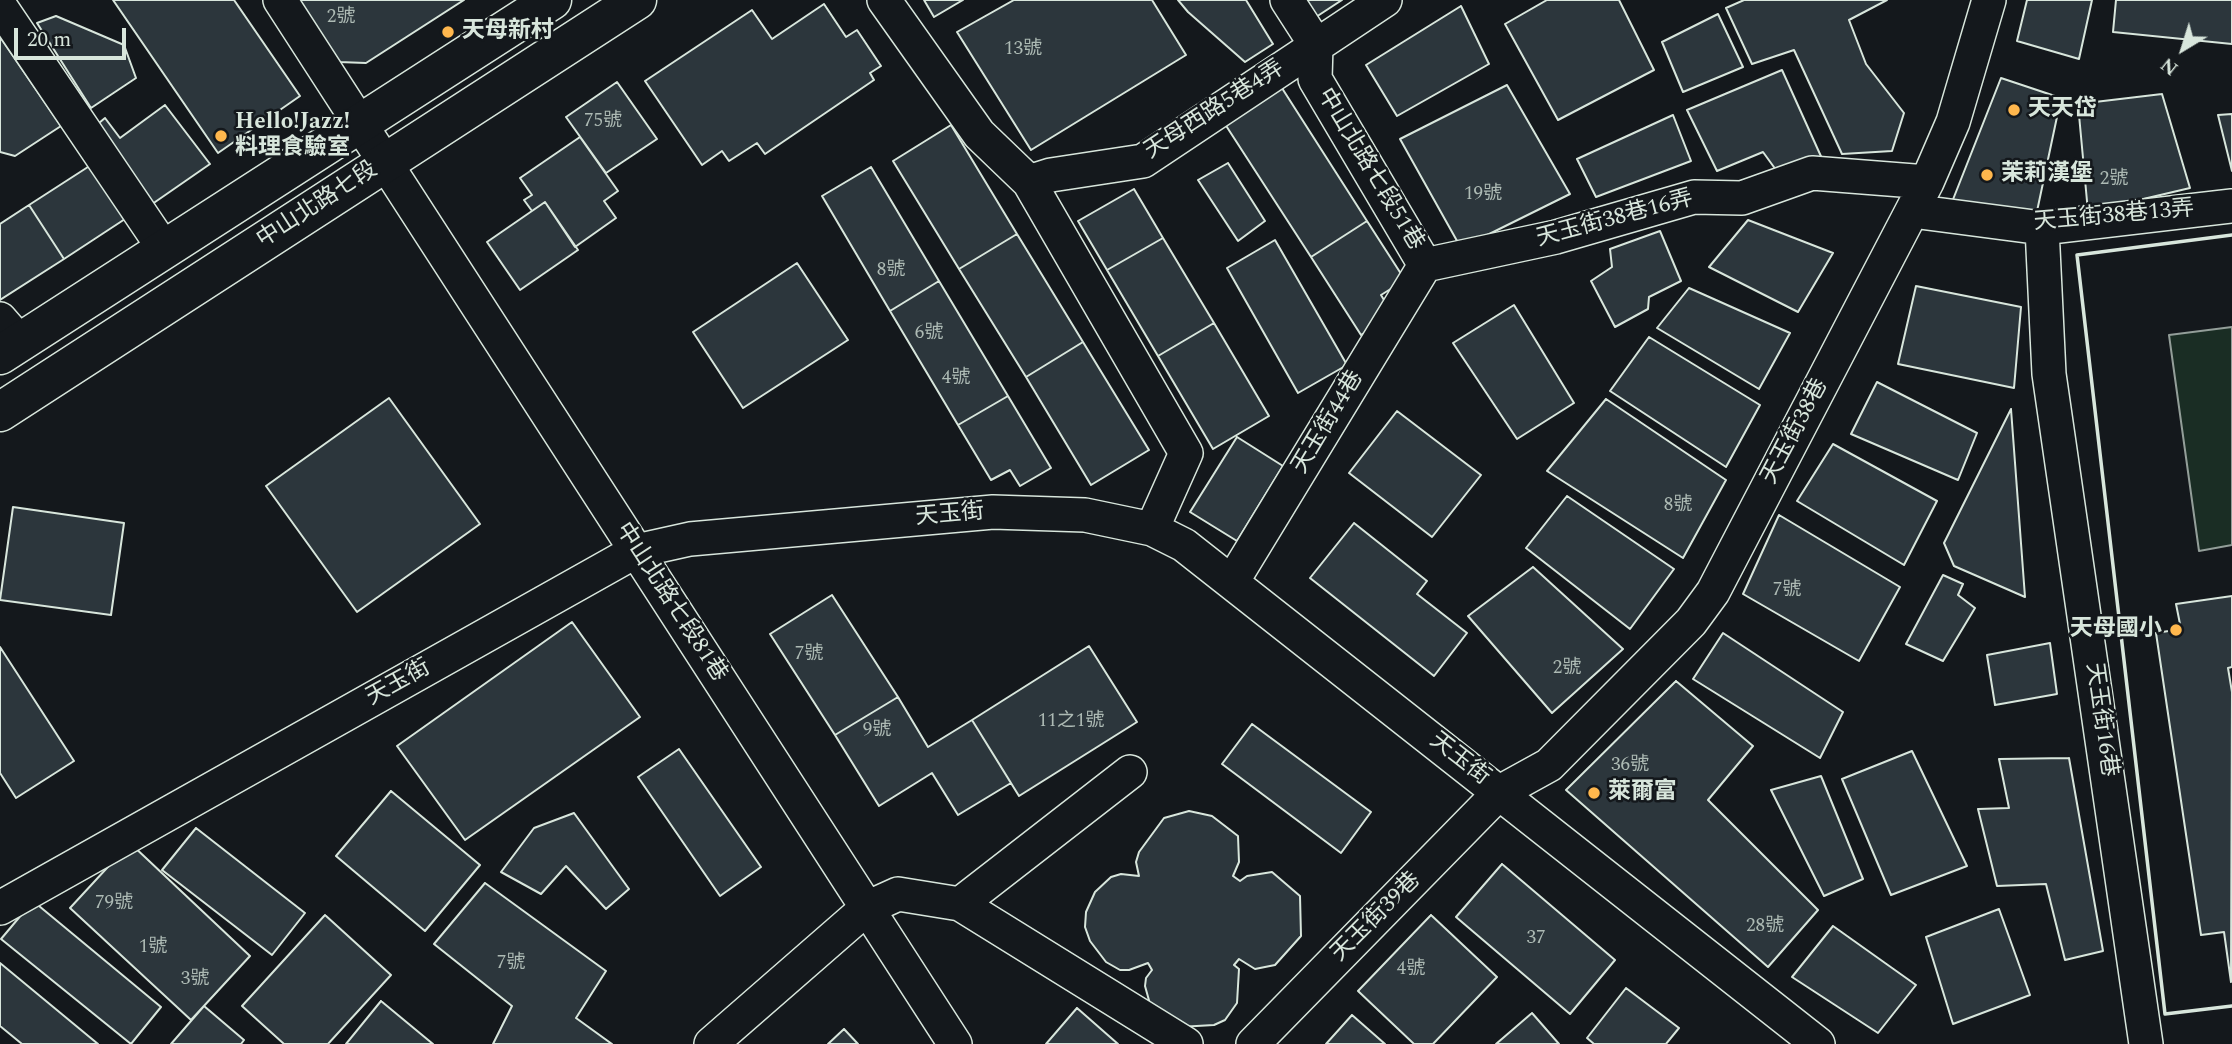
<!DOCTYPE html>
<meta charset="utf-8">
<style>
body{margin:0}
#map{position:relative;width:2232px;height:1044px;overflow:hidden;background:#14181c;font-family:Spectral,serif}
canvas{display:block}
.north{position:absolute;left:2148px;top:14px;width:70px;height:70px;-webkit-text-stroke:5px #14181c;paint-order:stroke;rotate:218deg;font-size:19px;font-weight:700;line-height:28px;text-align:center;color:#d8e6dc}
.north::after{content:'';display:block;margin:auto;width:24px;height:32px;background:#d8e6dc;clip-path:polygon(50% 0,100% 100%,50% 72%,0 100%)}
.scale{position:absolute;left:14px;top:28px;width:112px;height:32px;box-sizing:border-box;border:4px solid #d8e6dc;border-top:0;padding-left:9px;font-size:21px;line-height:24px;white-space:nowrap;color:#d8e6dc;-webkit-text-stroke:5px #14181c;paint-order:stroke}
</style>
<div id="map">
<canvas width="2232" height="1044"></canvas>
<div class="north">N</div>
<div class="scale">20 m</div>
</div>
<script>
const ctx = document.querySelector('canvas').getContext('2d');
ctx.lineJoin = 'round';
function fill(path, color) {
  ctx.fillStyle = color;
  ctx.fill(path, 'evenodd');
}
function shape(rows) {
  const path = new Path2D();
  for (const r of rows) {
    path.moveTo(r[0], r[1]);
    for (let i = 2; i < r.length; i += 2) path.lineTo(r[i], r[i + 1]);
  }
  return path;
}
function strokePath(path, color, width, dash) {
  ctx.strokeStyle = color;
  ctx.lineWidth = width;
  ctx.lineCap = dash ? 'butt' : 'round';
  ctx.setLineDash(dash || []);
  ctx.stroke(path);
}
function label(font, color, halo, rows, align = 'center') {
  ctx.font = font + ' Spectral,"Noto Sans TC",serif';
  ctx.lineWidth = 5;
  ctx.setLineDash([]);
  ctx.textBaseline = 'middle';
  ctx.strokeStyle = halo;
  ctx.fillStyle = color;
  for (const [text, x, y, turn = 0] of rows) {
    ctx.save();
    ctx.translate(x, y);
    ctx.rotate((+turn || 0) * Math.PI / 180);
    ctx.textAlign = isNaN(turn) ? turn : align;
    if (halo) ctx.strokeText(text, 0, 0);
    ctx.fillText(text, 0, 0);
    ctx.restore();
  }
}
const green = shape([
 [2232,327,2232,545,2199,551,2169,335,2232,327]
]);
fill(green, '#1a2d24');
strokePath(green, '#939e99', 2);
const building = shape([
 [113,0,234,0,300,96,218,153,113,0],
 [299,0,464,0,366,63,339,62,299,0],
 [924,0,963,0,934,17,924,0],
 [1014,0,1152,0,1186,55,1031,150,957,32,1014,0],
 [1178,0,1246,0,1273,44,1245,62,1188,12,1178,0],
 [1303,0,1342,0,1316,17,1303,0],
 [1547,0,1619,0,1654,70,1558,120,1505,24,1547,0],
 [1744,0,1887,0,1849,20,1866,64,1904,113,1892,151,1842,154,1794,50,1752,64,1726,8,1744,0],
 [2027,0,2092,0,2079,59,2017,41,2027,0],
 [2116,0,2232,0,2232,44,2113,32,2116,0],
 [824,4,846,37,857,30,881,66,870,73,874,80,765,154,757,143,729,161,722,151,702,165,645,81,752,10,772,39,824,4],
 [1461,6,1489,64,1397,116,1366,65,1461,6],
 [1718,14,1743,67,1683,92,1662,42,1718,14],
 [56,16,124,45,136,78,91,108,37,23,56,16],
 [0,37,61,126,15,156,0,152,0,37],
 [1782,70,1824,163,1784,181,1763,152,1717,171,1687,110,1782,70],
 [2001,78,2061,98,2036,216,1952,202,2001,78],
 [617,82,657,139,606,173,566,117,617,82],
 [1280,85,1367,221,1311,257,1223,121,1280,85],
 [1507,85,1570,194,1461,248,1400,139,1507,85],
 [2162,94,2190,188,2088,212,2078,104,2162,94],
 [165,105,210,164,145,209,87,133,105,118,120,138,165,105],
 [2232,114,2232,171,2218,115,2232,114],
 [1673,115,1691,161,1596,197,1577,159,1673,115],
 [951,125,1017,234,959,269,893,161,951,125],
 [580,137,618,191,604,201,616,218,575,247,545,202,532,211,524,200,532,195,520,178,580,137],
 [1228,163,1265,221,1238,241,1198,180,1228,163],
 [91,165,125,219,64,259,29,205,91,165],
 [871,167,939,281,890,311,822,196,871,167],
 [1134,189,1163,238,1107,270,1078,221,1134,189],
 [545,202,578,250,520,290,487,242,545,202],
 [29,205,64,259,0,300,0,224,29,205],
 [1748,220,1833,253,1798,312,1709,267,1748,220],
 [1367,221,1405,280,1381,295,1387,305,1384,321,1361,335,1311,257,1367,221],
 [1660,231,1681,281,1649,297,1648,309,1615,327,1591,281,1612,267,1610,249,1660,231],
 [1017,234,1083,342,1026,377,959,269,1017,234],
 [1163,238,1214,323,1158,356,1107,270,1163,238],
 [1275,240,1347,365,1298,393,1227,268,1275,240],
 [797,263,848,340,743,408,693,332,797,263],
 [939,281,1008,396,958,425,890,311,939,281],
 [1916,286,2021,307,2014,388,1898,364,1916,286],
 [1689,288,1790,333,1759,389,1657,328,1689,288],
 [1514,305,1574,403,1517,439,1453,343,1514,305],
 [1214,323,1269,416,1213,449,1158,356,1214,323],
 [1649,337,1760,405,1726,467,1610,391,1649,337],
 [1083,342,1149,450,1091,485,1026,377,1083,342],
 [1877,382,1977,433,1958,480,1851,434,1877,382],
 [1008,396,1051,468,1020,486,1010,470,991,480,958,425,1008,396],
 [389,398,480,524,357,612,266,486,389,398],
 [1606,399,1726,480,1683,558,1547,471,1606,399],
 [2011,409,2025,597,1954,566,1944,543,2011,409],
 [1397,411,1481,475,1432,537,1349,473,1397,411],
 [1237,437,1283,466,1237,541,1190,512,1237,437],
 [1833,444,1937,501,1904,565,1797,501,1833,444],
 [1567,496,1674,569,1630,629,1526,548,1567,496],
 [13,507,124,523,111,615,0,600,13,507],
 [1779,515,1900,587,1859,661,1743,594,1779,515],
 [1354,523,1427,581,1417,594,1467,633,1434,676,1310,578,1354,523],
 [1533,567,1623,649,1552,713,1468,616,1533,567],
 [1943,575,1963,584,1958,595,1975,608,1943,661,1906,644,1943,575],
 [832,595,898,697,835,735,770,634,832,595],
 [2232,596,2232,667,2228,668,2232,692,2231,982,2224,932,2201,935,2156,633,2181,629,2176,604,2232,596],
 [572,622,640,717,465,840,397,746,572,622],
 [1723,633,1843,712,1820,758,1693,679,1723,633],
 [2050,643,2057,694,1995,705,1987,655,2050,643],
 [1089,646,1137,722,1019,796,972,720,1089,646],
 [0,647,74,761,16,798,0,773,0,647],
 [1676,681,1753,746,1708,800,1818,910,1768,967,1566,790,1676,681],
 [898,697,928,747,972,720,1011,783,958,815,932,773,879,806,835,735,898,697],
 [1252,724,1371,812,1341,853,1222,764,1252,724],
 [679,749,761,867,720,896,638,777,679,749],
 [1912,751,1967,866,1891,895,1842,779,1912,751],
 [2069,758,2103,951,2065,960,2046,884,1997,886,1978,809,2009,808,1999,759,2069,758],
 [1821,776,1863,879,1824,896,1771,790,1821,776],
 [391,791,480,865,425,931,336,856,391,791],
 [1189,811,1212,816,1238,836,1239,862,1233,876,1240,881,1247,876,1272,872,1300,896,1301,936,1275,965,1255,969,1239,959,1234,965,1239,969,1237,1003,1225,1020,1214,1025,1179,1027,1150,1004,1145,986,1146,978,1152,970,1148,963,1129,970,1120,970,1106,962,1090,941,1085,927,1086,912,1095,892,1111,877,1121,874,1139,876,1136,862,1139,852,1164,818,1189,811],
 [574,813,629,889,606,909,566,866,541,894,501,872,534,828,574,813],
 [196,828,305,913,272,955,162,870,196,828],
 [130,843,250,956,191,1020,70,908,130,843],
 [1502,864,1615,960,1570,1014,1456,917,1502,864],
 [485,883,606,971,576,1018,612,1044,493,1044,512,1006,434,944,485,883],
 [33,901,161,1007,131,1044,1,939,33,901],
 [1999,909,2030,995,1953,1024,1926,937,1999,909],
 [325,915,391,975,328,1044,284,1044,242,1006,325,915],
 [1431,915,1497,977,1433,1044,1414,1044,1358,991,1431,915],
 [1833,926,1916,985,1878,1033,1792,977,1833,926],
 [0,963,98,1044,22,1044,0,1026,0,963],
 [1626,988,1679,1028,1666,1044,1594,1044,1587,1038,1626,988],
 [381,1001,433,1044,346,1044,381,1001],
 [204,1006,244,1040,241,1044,171,1044,204,1006],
 [1077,1008,1118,1044,1046,1044,1077,1008],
 [1532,1013,1559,1044,1496,1044,1532,1013],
 [1352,1015,1385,1044,1326,1044,1352,1015],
 [844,1029,858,1044,828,1044,844,1029]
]);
fill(building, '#2c363c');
strokePath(building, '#d8e6dc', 2);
const street = shape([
 [280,0,955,1044],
 [884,0,979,134,1029,182,1186,453,1152,529],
 [1287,0,1316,45,1315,79,1425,265],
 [0,6,165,250],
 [1029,182,1051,175,1143,161,1385,0],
 [1912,211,2042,228,2232,206],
 [2042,228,2049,374,2146,1044],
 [1425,265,1556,237,1694,197,1742,198,1812,173,1927,182],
 [0,319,20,342],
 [1232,582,1425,265],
 [960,904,1130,772],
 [0,908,636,551,690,539,993,512,1085,515,1152,529,1184,545,1818,1044],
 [711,1044,867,908,898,894,960,904,1186,1044],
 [1253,1044,1500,792,1549,765,1691,622,1713,592,1927,182,1953,122,1989,0]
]);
const secondary = shape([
 [0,355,552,0],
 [0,412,637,0]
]);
strokePath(street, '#d8e6dc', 36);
strokePath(secondary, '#d8e6dc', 41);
strokePath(street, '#14181c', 33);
strokePath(secondary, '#14181c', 38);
strokePath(shape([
 [2232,235,2077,255,2165,1014,2232,1006]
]), '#d8e6dc', 3.5);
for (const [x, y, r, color] of [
 [448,32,7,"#ffb74d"],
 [2014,110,7,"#ffb74d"],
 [221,136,7,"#ffb74d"],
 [1987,175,7,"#ffb74d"],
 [2176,630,7,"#ffb74d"],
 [1594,793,7,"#ffb74d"]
]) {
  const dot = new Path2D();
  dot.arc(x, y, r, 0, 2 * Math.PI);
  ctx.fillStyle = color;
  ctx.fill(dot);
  strokePath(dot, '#14181c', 2.5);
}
label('19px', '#adbab4', null, [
 ["2號",341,18],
 ["13號",1023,50],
 ["75號",603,122],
 ["2號",2114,180],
 ["19號",1483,195],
 ["8號",891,271],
 ["6號",929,334],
 ["4號",956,379],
 ["8號",1678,506],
 ["7號",1787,591],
 ["7號",809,655],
 ["2號",1567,669],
 ["11之1號",1071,722],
 ["9號",877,731],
 ["36號",1630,766],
 ["79號",114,904],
 ["28號",1765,927],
 ["37",1536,939],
 ["1號",153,948],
 ["7號",511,964],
 ["4號",1411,970],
 ["3號",195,980]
]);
label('bold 23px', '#d8e6dc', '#14181c', [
 ["天母新村",462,32],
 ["天天岱",2028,110],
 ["Hello!Jazz!",235,123],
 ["料理食驗室",235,149],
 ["茉莉漢堡",2001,175],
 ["天母國小",2162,630,"right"],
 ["萊爾富",1608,793]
], 'left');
label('23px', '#d8e6dc', '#14181c', [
 ["天母西路5巷4弄",1215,111,-33],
 ["中山北路七段51巷",1369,170,59],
 ["中山北路七段",318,206,-33],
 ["天玉街38巷13弄",2114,217,-5],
 ["天玉街38巷16弄",1615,220,-15],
 ["天玉街44巷",1329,423,-59],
 ["天玉街38巷",1796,432,-62],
 ["天玉街",950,516,-5],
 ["中山北路七段81巷",670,603,57],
 ["天玉街",399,684,-29],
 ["天玉街16巷",2100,720,82],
 ["天玉街",1459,760,38],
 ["天玉街39巷",1377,918,-45]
]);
</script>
